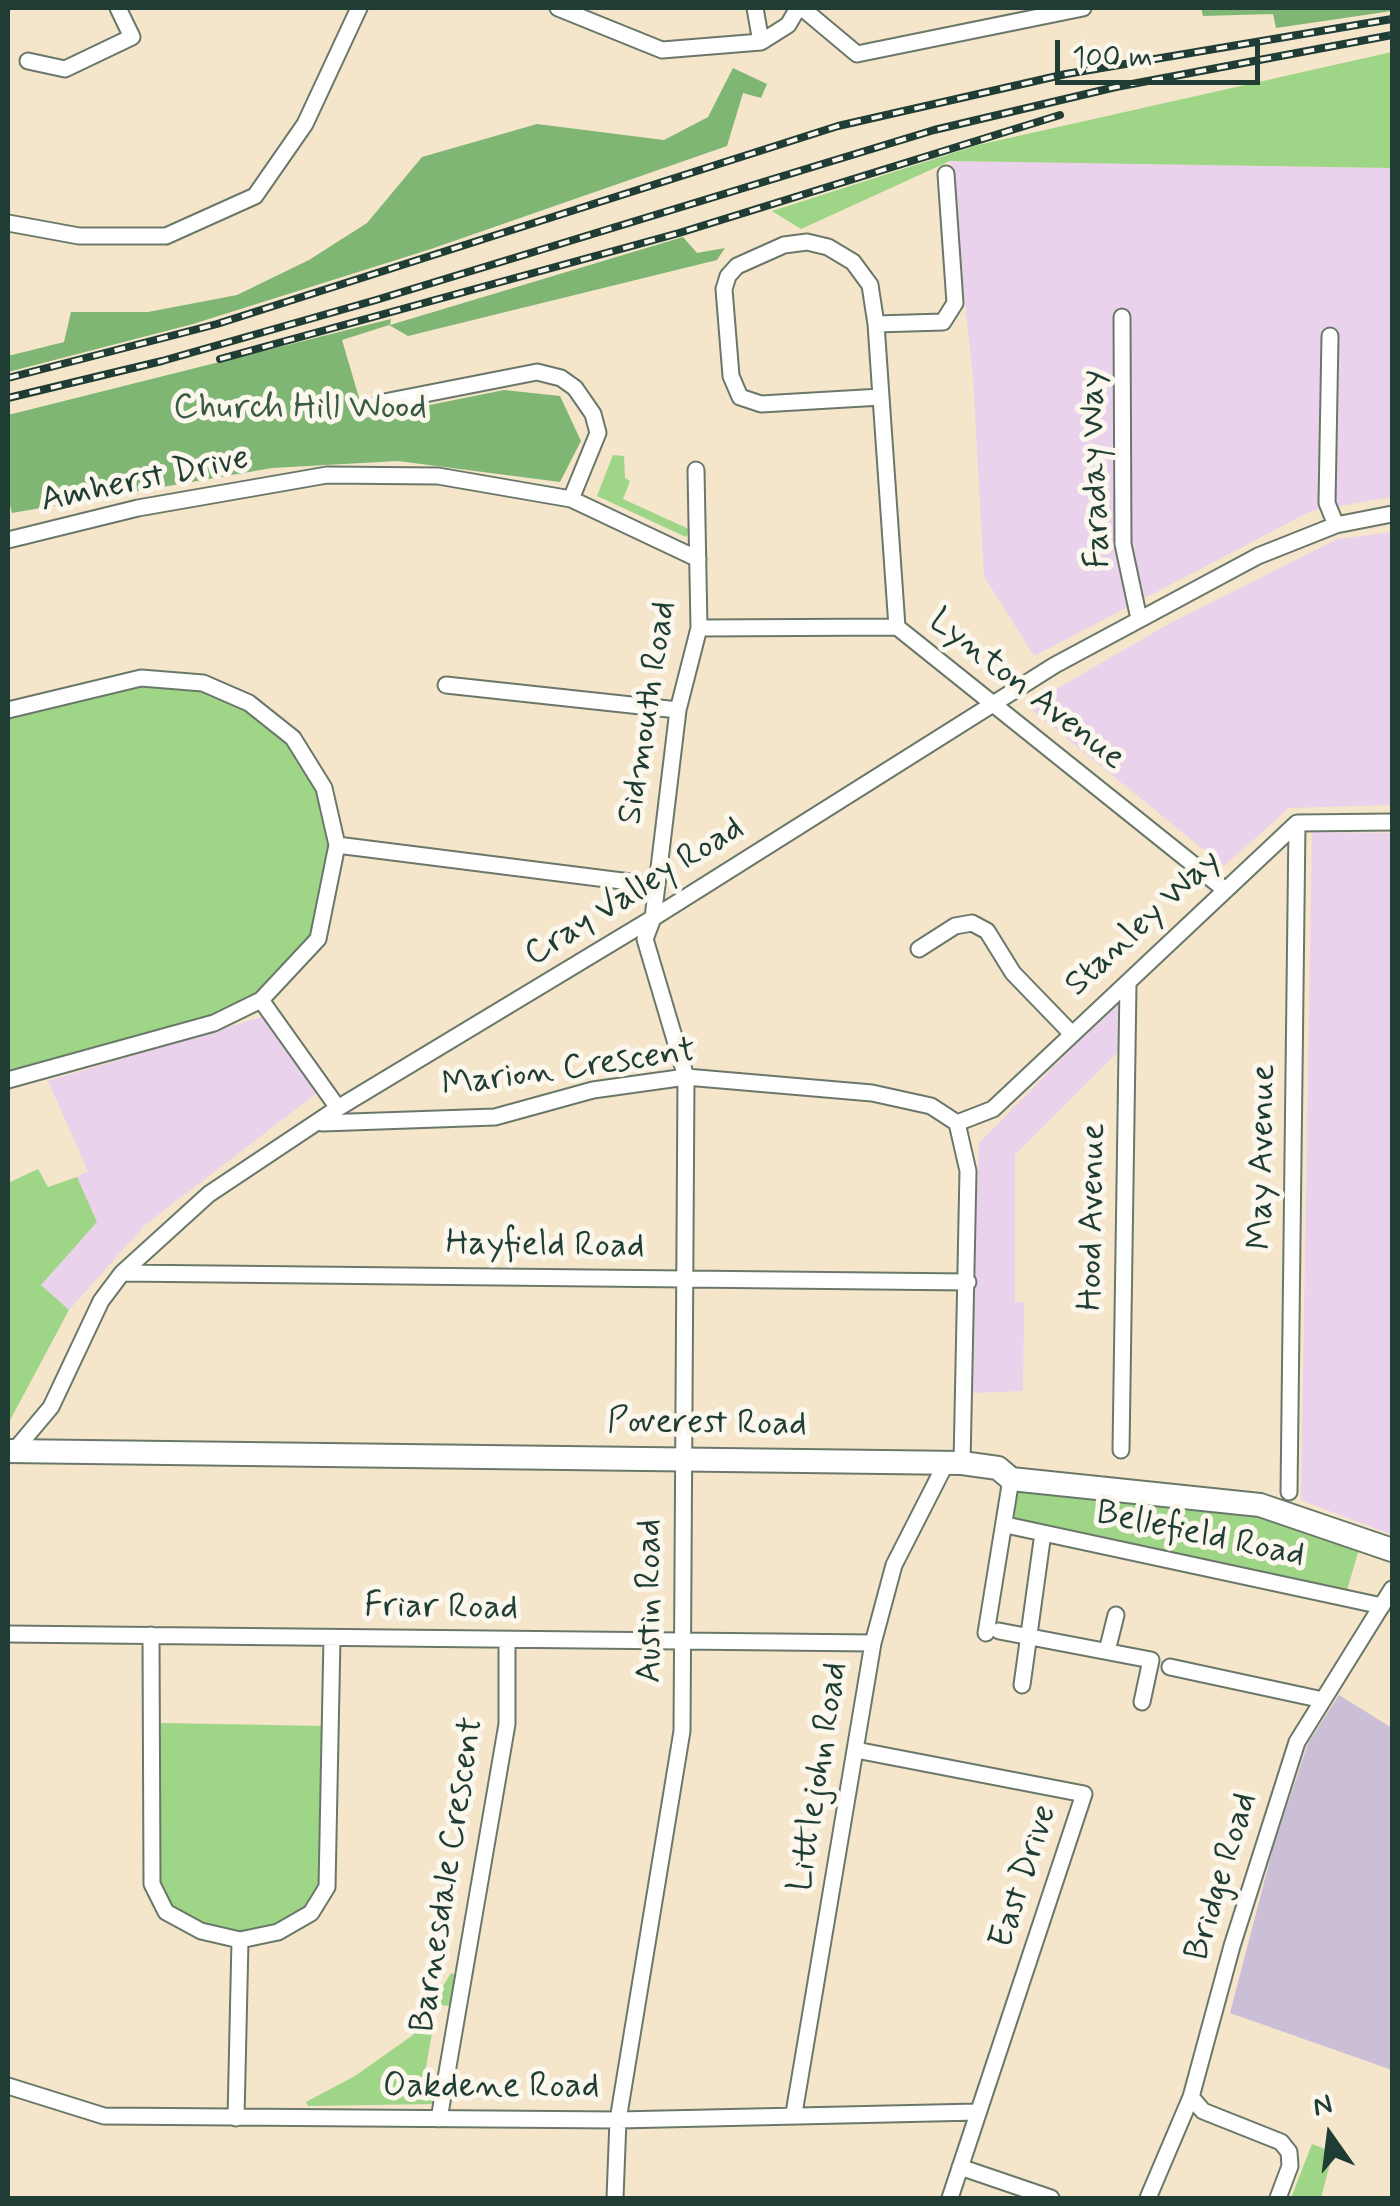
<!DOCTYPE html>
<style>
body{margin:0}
#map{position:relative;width:1400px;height:2206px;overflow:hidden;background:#f4e5cb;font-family:Mynerve,sans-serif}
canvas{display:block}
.frame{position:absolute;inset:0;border:10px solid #1f3d34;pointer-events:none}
.north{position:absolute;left:1280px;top:2086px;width:100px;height:100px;-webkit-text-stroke:8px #fbf7ec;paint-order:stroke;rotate:346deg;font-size:28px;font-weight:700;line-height:40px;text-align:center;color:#1f3d34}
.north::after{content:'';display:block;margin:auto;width:35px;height:45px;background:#1f3d34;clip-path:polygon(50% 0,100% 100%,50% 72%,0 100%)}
.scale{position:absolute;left:1055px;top:40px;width:205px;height:45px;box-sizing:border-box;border:5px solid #1f3d34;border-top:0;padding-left:12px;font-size:30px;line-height:35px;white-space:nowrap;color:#1f3d34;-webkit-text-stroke:8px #fbf7ec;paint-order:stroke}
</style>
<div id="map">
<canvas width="1400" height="2206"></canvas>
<div class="frame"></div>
<div class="north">N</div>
<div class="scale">100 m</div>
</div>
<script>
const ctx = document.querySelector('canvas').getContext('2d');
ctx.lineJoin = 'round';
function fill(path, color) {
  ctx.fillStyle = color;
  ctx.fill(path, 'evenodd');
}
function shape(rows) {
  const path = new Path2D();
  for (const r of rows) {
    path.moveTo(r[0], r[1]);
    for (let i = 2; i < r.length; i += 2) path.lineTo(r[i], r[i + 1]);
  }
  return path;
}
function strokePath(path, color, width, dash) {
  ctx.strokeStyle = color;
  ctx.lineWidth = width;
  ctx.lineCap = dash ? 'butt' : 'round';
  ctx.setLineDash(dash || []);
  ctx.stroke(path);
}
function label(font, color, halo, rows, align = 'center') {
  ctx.font = font + ' Mynerve,sans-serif';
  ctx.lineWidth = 10;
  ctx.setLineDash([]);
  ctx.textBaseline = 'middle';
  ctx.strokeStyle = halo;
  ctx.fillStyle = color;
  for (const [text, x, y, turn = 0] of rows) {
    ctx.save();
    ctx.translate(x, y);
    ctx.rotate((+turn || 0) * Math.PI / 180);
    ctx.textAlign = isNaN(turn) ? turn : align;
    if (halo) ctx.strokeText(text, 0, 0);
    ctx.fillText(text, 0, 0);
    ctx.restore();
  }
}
fill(shape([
 [950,161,1392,168,1392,497,1311,511,1034,656,984,576,973,377],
 [1392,532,1392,805,1289,808,1224,866,1027,706,1167,625,1337,539],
 [1312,832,1392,833,1392,1535,1301,1500],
 [1121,1005,1122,1048,1015,1155,1015,1302,1024,1302,1023,1391,969,1393,979,1143,1113,1006],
 [265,1016,317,1093,145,1225,69,1310,41,1285,97,1222,77,1177,88,1171,48,1081]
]), '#ead1ec');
fill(shape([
 [1339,1695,1392,1728,1392,2070,1230,2013,1273,1848,1308,1743]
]), '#cabfd6');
fill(shape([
 [1392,52,1392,168,950,161,801,229,772,211,978,145],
 [613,455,624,456,625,478,630,481,623,499,691,530,686,537,597,496],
 [139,684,214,693,250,710,289,743,317,789,331,855,312,935,273,982,222,1015,8,1074,8,714],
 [38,1169,48,1187,77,1177,97,1222,41,1285,69,1310,8,1424,8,1183],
 [1018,1485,1275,1514,1360,1546,1347,1590,1014,1521],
 [161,1723,325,1726,319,1888,305,1908,276,1925,241,1933,203,1926,174,1912,158,1880],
 [451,1973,458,1976,452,2006,437,2005,423,2084,438,2087,435,2104,308,2106,306,2102,355,2076,413,2035],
 [1312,2144,1333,2152,1321,2198,1291,2198]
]), '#9fd587');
fill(shape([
 [1201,8,1392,8,1392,11,1276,28,1273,14,1203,16],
 [733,68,767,84,761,98,743,93,727,146,431,249,193,324,8,372,8,356,64,342,71,312,148,312,237,295,309,260,367,223,422,157,537,124,664,140,708,117],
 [683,237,697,253,725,248,717,260,408,336,389,325,342,340,365,418,504,390,560,396,581,441,560,482,398,461,272,468,12,513,8,497,8,415,391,319,390,325]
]), '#7fb674');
const street = shape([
 [558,8,662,50,761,42,788,25,798,8],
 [755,8,761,42],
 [802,8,857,54,1083,8],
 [28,61,65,69,132,37,118,8],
 [8,223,79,236,166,236,255,196,305,124,359,8],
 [1122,317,1123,544,1139,619],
 [876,324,943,322,955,303,946,174],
 [1330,336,1327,503,1336,525],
 [881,397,761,404,740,397,731,376,724,289,728,276,737,266,784,245,807,242,828,247,853,262,870,285,876,324,881,397,897,627],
 [379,403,537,372,561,378,575,388,593,414,598,433,571,499],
 [8,540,138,508,327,475,438,476,571,499,698,559],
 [699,628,897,627,1224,889],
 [446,685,678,710],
 [8,710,141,678,203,683,249,703,293,738,324,788,337,845,318,939,261,1000,214,1023,8,1080],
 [337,845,654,885],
 [919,949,955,926,972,923,987,931,1013,973,1072,1034],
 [261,1000,338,1108],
 [322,1123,495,1117,593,1090,686,1077,872,1093,931,1106,957,1123,968,1171,962,1463],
 [957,1123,993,1109,1297,823,1392,822],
 [122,1273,968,1282],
 [1121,1450,1128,984],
 [14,1451,51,1407,101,1301,122,1273,209,1194,338,1108,653,918,1055,665,1258,556,1336,525,1392,514],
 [1289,1492,1297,823],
 [1006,1525,1382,1606],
 [999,1631,1151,1660,1142,1702],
 [986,1633,1011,1479],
 [8,1634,873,1643],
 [151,1635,152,1884,166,1912,201,1931,240,1940,278,1932,311,1913,327,1887,332,1638],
 [1107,1651,1116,1615],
 [1170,1667,1323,1700],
 [1022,1685,1043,1533],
 [856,1750,1084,1794,950,2198],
 [8,2086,104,2116,618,2120,978,2112],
 [1191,2097,1203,2111,1281,2142,1289,2152,1290,2166,1278,2198],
 [794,2113,873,1643,894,1565,946,1463],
 [236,2118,240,1940],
 [439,2119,507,1724,507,1640],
 [960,2167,1051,2198],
 [615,2198,618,2120,682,1731,686,1077,645,939,653,918,678,710,699,628,696,470],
 [1148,2198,1191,2097,1232,1946,1297,1742,1392,1589]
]);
const secondary = shape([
 [8,1451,962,1463,998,1468,1011,1479,1260,1505,1392,1550]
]);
strokePath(street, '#6a7869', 19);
strokePath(secondary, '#6a7869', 26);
strokePath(street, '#fff', 15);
strokePath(secondary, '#fff', 22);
const rail = shape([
 [220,359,679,233,1060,115],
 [8,378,217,324,838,126,1066,74,1392,19],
 [8,398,162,361,376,300,934,130,1116,87,1392,35]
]);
strokePath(rail, '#1f3d34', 8);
strokePath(rail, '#fbf7ec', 4, [11]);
label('35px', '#395b45', '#fbf7ec', [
 ["Church Hill Wood",300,410]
]);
label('35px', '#1f3d34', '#fbf7ec', [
 ["Faraday Way",1097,469,-92],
 ["Amherst Drive",145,481,-12],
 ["Lynton Avenue",1026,691,38],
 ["Sidmouth Road",649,713,-81],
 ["Cray Valley Road",635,893,-32],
 ["Stanley Way",1144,924,-43],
 ["Marion Crescent",569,1070,-8],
 ["May Avenue",1264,1157,-89],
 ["Hood Avenue",1094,1217,-89],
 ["Hayfield Road",545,1247,1],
 ["Poverest Road",707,1425,1],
 ["Bellefield Road",1200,1536,12],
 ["Austin Road",652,1601,-90],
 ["Friar Road",441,1609,1],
 ["Littlejohn Road",820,1777,-81],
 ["Barnesdale Crescent",449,1875,-81],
 ["East Drive",1025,1877,-72],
 ["Bridge Road",1223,1877,-73],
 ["Oakdene Road",491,2089]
]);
</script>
